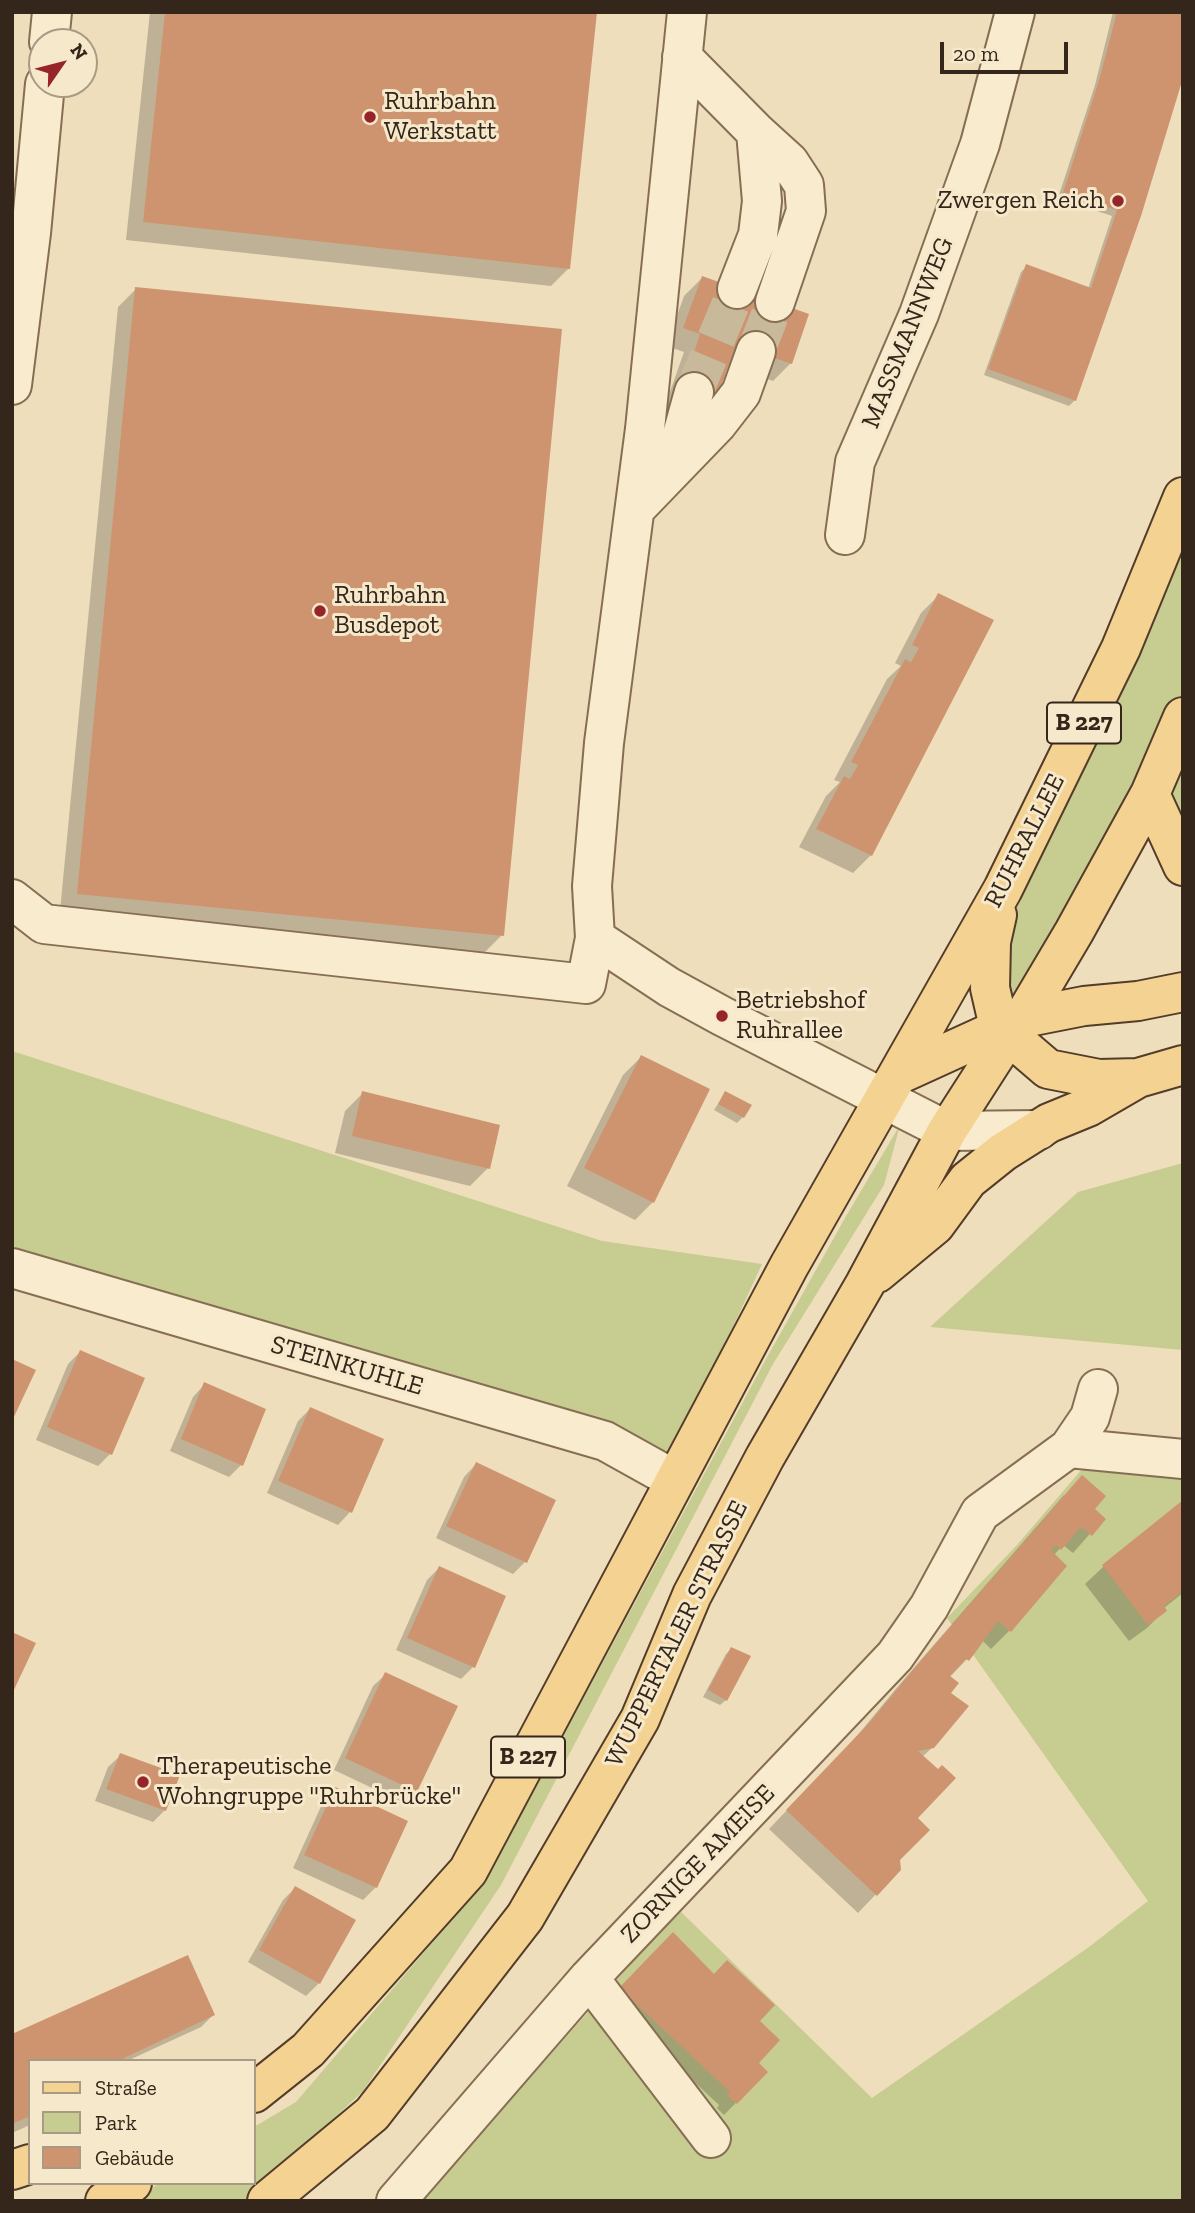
<!DOCTYPE html>
<meta charset="utf-8">
<style>
body{margin:0}
#map{position:relative;width:1195px;height:2213px;overflow:hidden;background:#eedebb;font-family:"Zilla Slab",serif}
canvas{display:block}
.frame{position:absolute;inset:0;border:14px solid #34261a;pointer-events:none}
.legend{position:absolute;left:28px;top:2059px;width:228px;height:126px;box-sizing:border-box;background:#f6e8cb;border:2px solid #a89a84;margin:0;padding:9px 12px;list-style:none;font-size:21px;color:#34261a}
.legend li{display:flex;align-items:center;gap:14px;height:35px}
.legend b{width:35px;border:2px solid #a89a84}
.north{position:absolute;left:28px;top:28px;width:70px;height:70px;box-sizing:border-box;background:#f6e8cb;border:2px solid #a89a84;border-radius:50%;rotate:55deg;font-size:19px;font-weight:700;line-height:28px;text-align:center;color:#34261a}
.north::after{content:'';display:block;margin:auto;width:24px;height:32px;background:#962428;clip-path:polygon(50% 0,100% 100%,50% 72%,0 100%)}
.scale{position:absolute;left:940px;top:42px;width:128px;height:32px;box-sizing:border-box;border:4px solid #34261a;border-top:0;padding-left:9px;font-size:21px;line-height:24px;white-space:nowrap;color:#34261a;-webkit-text-stroke:5px #f6e8cb;paint-order:stroke}
</style>
<div id="map">
<canvas width="1195" height="2213"></canvas>
<div class="frame"></div>
<ul class="legend">
<li><b style="height:9px;background:#f4d291"></b>Straße</li>
<li><b style="height:19px;background:#c7cc90"></b>Park</li>
<li><b style="height:19px;background:#ce9470"></b>Gebäude</li>
</ul>
<div class="north">N</div>
<div class="scale">20 m</div>
</div>
<script>
const ctx = document.querySelector('canvas').getContext('2d');
ctx.lineJoin = 'round';
function fill(path, color) {
  ctx.fillStyle = color;
  ctx.fill(path, 'evenodd');
}
function shape(rows) {
  const path = new Path2D();
  for (const r of rows) {
    path.moveTo(r[0], r[1]);
    for (let i = 2; i < r.length; i += 2) path.lineTo(r[i], r[i + 1]);
  }
  return path;
}
function strokePath(path, color, width, dash) {
  ctx.strokeStyle = color;
  ctx.lineWidth = width;
  ctx.lineCap = dash ? 'butt' : 'round';
  ctx.setLineDash(dash || []);
  ctx.stroke(path);
}
function label(font, color, halo, rows, align = 'center') {
  ctx.font = font + ' "Zilla Slab",serif';
  ctx.lineWidth = 6;
  ctx.setLineDash([]);
  ctx.textBaseline = 'middle';
  ctx.strokeStyle = halo;
  ctx.fillStyle = color;
  for (const [text, x, y, turn = 0] of rows) {
    ctx.save();
    ctx.translate(x, y);
    ctx.rotate((+turn || 0) * Math.PI / 180);
    ctx.textAlign = isNaN(turn) ? turn : align;
    if (halo) ctx.strokeText(text, 0, 0);
    ctx.fillText(text, 0, 0);
    ctx.restore();
  }
}
fill(shape([
 [1183,503,1183,709,1031,995,999,998,1002,936],
 [1183,728,1183,862,1154,796],
 [12,1051,602,1241,762,1264,666,1472,12,1265],
 [900,1125,884,1185,773,1364,501,1885,363,2091,245,2201,130,2201,160,2183,254,2183,254,2127,296,2102,485,1881,765,1361,845,1218],
 [1183,1163,1183,1350,930,1327,1078,1192],
 [1107,1440,1183,1444,1183,2201,406,2201,476,2138,679,1910,872,2098,1089,1947,1148,1901,947,1618,1017,1545]
]), '#c7cc90');
fill(shape([
 [150,12,595,12,569,268,551,286,126,240],
 [1113,12,1183,12,1075,400,1069,406,984,375,1021,272,1027,266,1088,289,1112,216,1058,198,1095,85],
 [702,278,791,363,773,381,727,365,715,399,697,417,665,406,684,352,666,346,684,296],
 [136,289,502,935,484,953,60,911,118,307],
 [939,595,871,855,853,873,799,847,826,796,840,782,834,780,887,679,901,666,895,663,921,613],
 [641,1057,653,1202,635,1220,567,1186,623,1075],
 [363,1093,488,1168,470,1186,335,1153,345,1111],
 [725,1093,743,1117,737,1123,714,1110],
 [80,1352,110,1454,98,1466,36,1440,68,1364],
 [205,1384,241,1465,229,1477,170,1451,193,1397],
 [310,1409,382,1440,350,1512,338,1525,267,1493,298,1421],
 [476,1464,525,1562,513,1574,436,1538,464,1477],
 [1064,1495,1092,1509,1103,1519,1073,1553,1063,1545,1054,1555,1065,1566,1009,1631,991,1649,982,1640,967,1659,949,1678,949,1693,933,1747,922,1757,915,1818,898,1859,899,1870,858,1913,769,1829,852,1742,899,1685],
 [1183,1502,1183,1593,1164,1608,1165,1610,1147,1628,1129,1641,1085,1584,1103,1567],
 [439,1568,473,1667,461,1679,396,1650,427,1580],
 [731,1649,726,1700,720,1705,703,1697,726,1654],
 [386,1674,416,1791,404,1803,334,1770,373,1686],
 [121,1755,165,1810,153,1822,95,1801,108,1767],
 [335,1790,406,1822,376,1887,363,1900,293,1868,323,1802],
 [295,1888,353,1921,319,1983,306,1996,248,1962,283,1900],
 [673,1934,758,2021,757,2063,766,2072,724,2115,717,2108,719,2105,608,2001],
 [213,2015,201,2027,127,2061,30,2061,30,2125,12,2133,12,2036]
]), '#0003');
fill(shape([
 [165,12,597,12,570,269,143,222],
 [1117,12,1183,12,1183,78,1141,216,1076,401,988,369,1026,264,1091,288,1117,210,1063,193,1100,77],
 [702,276,809,314,792,364,736,345,716,400,682,388,700,334,683,328],
 [135,287,562,329,504,936,77,894],
 [938,593,994,620,872,856,816,829,844,776,850,779,858,765,851,762,905,659,911,662,919,648,912,645],
 [641,1055,710,1089,654,1203,584,1168],
 [362,1091,500,1125,490,1169,352,1136],
 [725,1091,752,1105,744,1118,718,1104],
 [80,1350,145,1378,112,1455,47,1427],
 [12,1359,36,1370,12,1421],
 [204,1382,266,1409,243,1466,181,1439],
 [310,1407,384,1439,352,1513,278,1481],
 [476,1462,556,1500,527,1563,446,1526],
 [1082,1475,1106,1496,1095,1509,1106,1519,1092,1536,1081,1527,1061,1550,1056,1545,1051,1550,1067,1566,1011,1632,998,1621,969,1661,966,1659,950,1676,959,1683,951,1693,969,1706,934,1748,918,1751,938,1769,942,1765,956,1778,918,1818,930,1830,900,1860,901,1870,877,1896,786,1810,870,1722,917,1665],
 [1183,1500,1183,1591,1164,1606,1167,1611,1148,1625,1102,1565],
 [439,1566,506,1596,475,1668,407,1638],
 [12,1632,36,1643,12,1694],
 [731,1647,751,1656,727,1701,708,1690],
 [385,1672,458,1706,417,1792,345,1758],
 [120,1753,180,1775,166,1811,106,1789],
 [335,1787,408,1821,377,1888,304,1855],
 [295,1886,356,1920,320,1984,259,1950],
 [673,1932,714,1974,727,1960,775,2005,760,2021,780,2040,759,2063,768,2072,737,2104,727,2095,730,2092,619,1988],
 [188,1955,215,2015,118,2061,30,2061,30,2116,12,2124,12,2034]
]), '#ce9470');
strokePath(shape([
 [756,351,775,302],
 [694,392,737,289]
]), '#c9b99b', 38, [38, 19]);
const minor = shape([
 [49,42,52,12],
 [682,57,756,132,789,162,804,185,806,211,775,302],
 [737,289,758,235,762,201,756,132],
 [12,385,31,233,45,84],
 [674,464,694,392],
 [635,509,717,424,741,393,756,351],
 [845,535,855,462,919,314,980,144,1015,12],
 [12,899,44,924,586,984,595,938,592,886,604,743,645,429,687,12],
 [595,938,669,987,722,1016,947,1131,1039,1130],
 [12,1268,605,1441,675,1480],
 [1069,1448,1183,1459],
 [589,1978,711,2138],
 [396,2201,589,1978,895,1656,929,1607,980,1513,1069,1448,1090,1417,1098,1389]
]);
const major = shape([
 [1150,794,1183,866],
 [997,915,991,942,990,988,999,1027,1048,1069,1099,1079,1138,1078,1183,1065],
 [898,1075,1023,1018,1084,1006,1138,1001,1183,992],
 [877,1273,935,1225,968,1180,1003,1152,1049,1123,1088,1107,1138,1078],
 [254,2093,308,2050,468,1871,789,1266,1003,889,1121,648,1183,497],
 [12,2170,30,2164],
 [105,2201,132,2183],
 [267,2201,372,2114,525,1917,640,1719,692,1595,765,1457,865,1284,947,1131,1008,1036,1023,1018,1074,932,1150,794,1183,717]
]);
strokePath(minor, '#866e55', 42);
strokePath(major, '#533c2a', 42);
strokePath(minor, '#f9ebce', 38);
strokePath(major, '#f4d291', 38);
for (const [x, y, r, color] of [
 [370,117,7,"#962428"],
 [1118,201,7,"#962428"],
 [320,611,7,"#962428"],
 [722,1016,7,"#962428"],
 [143,1782,7,"#962428"]
]) {
  const dot = new Path2D();
  dot.arc(x, y, r, 0, 2 * Math.PI);
  ctx.fillStyle = color;
  ctx.fill(dot);
  strokePath(dot, '#f6e8cb', 2.5);
}
for (const [x, y, w] of [
 [1084,723,74],
 [528,1757,74]
]) {
  const box = new Path2D();
  box.roundRect(x - w / 2, y - 20.5, w, 41, 5);
  ctx.fillStyle = '#f6e8cb';
  ctx.fill(box);
  strokePath(box, '#34261a', 2);
}
label('bold 24px', '#34261a', null, [
 ["B 227",1084,723],
 ["B 227",528,1757]
]);
label('26px', '#34261a', '#f6e8cb', [
 ["Ruhrbahn",384,102],
 ["Werkstatt",384,132],
 ["Zwergen Reich",1104,201,"right"],
 ["Ruhrbahn",334,596],
 ["Busdepot",334,626],
 ["Betriebshof",736,1001],
 ["Ruhrallee",736,1031],
 ["Therapeutische",157,1767],
 ["Wohngruppe \"Ruhrbrücke\"",157,1797]
], 'left');
label('26px', '#34261a', '#f6e8cb', [
 ["MASSMANNWEG",908,333,-68],
 ["RUHRALLEE",1025,841,-63],
 ["STEINKUHLE",347,1366,16],
 ["WUPPERTALER STRASSE",677,1634,-64],
 ["ZORNIGE AMEISE",698,1864,-46]
]);
</script>
